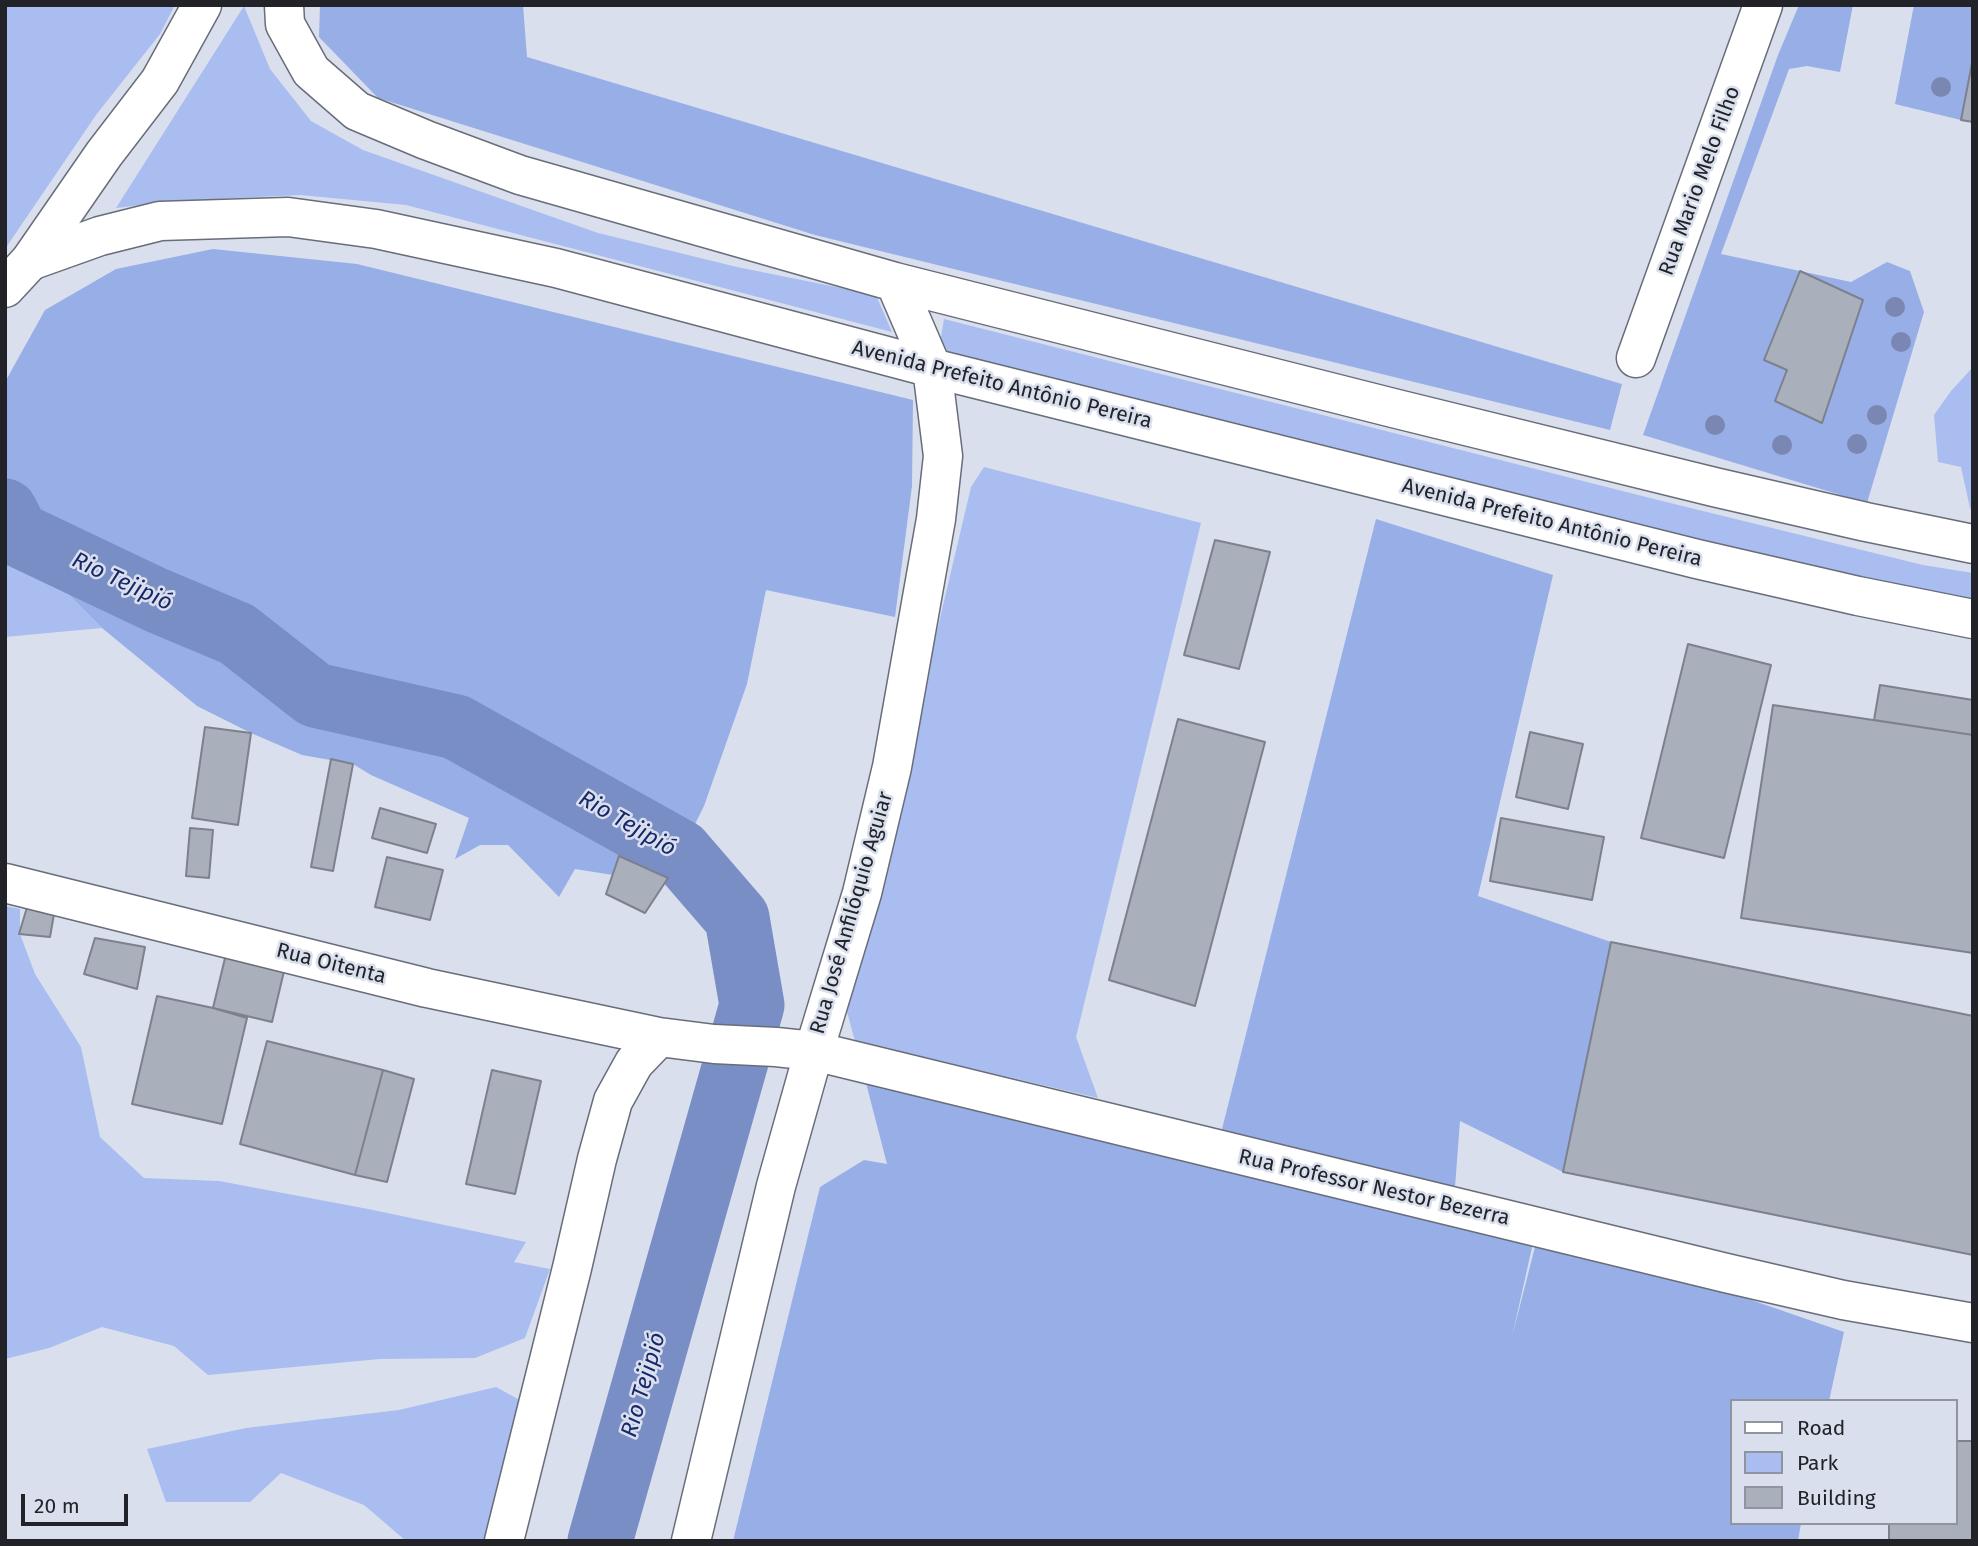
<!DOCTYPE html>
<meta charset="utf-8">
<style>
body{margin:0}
#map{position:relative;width:1978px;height:1546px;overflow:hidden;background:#d9dfed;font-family:"Fira Sans",sans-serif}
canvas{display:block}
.frame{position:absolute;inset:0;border:7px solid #212328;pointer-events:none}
.legend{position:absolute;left:1730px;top:1399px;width:228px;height:126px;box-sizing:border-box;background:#d9dfed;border:2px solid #8f949e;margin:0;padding:9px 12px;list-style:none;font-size:21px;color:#212328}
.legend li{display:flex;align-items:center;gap:14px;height:35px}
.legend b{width:35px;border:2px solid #8f949e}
.scale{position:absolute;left:21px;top:1494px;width:107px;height:32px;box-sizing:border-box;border:4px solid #212328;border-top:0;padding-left:9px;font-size:21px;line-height:24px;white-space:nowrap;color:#212328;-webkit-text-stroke:5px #d9dfed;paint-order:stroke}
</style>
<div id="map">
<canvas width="1978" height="1546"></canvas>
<div class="frame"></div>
<ul class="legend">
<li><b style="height:9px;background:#fff"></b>Road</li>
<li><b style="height:19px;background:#aabdf0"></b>Park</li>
<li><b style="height:19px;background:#aaafbc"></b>Building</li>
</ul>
<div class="scale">20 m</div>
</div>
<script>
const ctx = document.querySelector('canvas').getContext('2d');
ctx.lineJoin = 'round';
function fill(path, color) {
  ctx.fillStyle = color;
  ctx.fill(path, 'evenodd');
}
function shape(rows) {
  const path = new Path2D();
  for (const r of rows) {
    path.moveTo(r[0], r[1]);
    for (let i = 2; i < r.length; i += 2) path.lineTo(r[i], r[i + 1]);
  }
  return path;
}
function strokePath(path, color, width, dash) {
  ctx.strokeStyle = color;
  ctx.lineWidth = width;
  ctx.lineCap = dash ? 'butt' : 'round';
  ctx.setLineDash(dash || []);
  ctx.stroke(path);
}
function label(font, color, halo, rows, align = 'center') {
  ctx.font = font + ' "Fira Sans",sans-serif';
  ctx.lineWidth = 5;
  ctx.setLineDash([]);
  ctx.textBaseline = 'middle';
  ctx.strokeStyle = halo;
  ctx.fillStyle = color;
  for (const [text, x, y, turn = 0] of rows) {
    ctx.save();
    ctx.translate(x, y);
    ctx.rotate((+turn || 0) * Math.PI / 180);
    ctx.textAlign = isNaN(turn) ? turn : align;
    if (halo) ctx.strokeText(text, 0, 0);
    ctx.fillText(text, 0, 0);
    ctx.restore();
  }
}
fill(shape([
 [5,5,175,5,160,34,96,115,5,249],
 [244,6,270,69,311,121,363,150,598,233,737,267,876,295,892,332,406,205,300,195,175,201,116,208],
 [944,319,1654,499,1923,565,1973,573,1973,605,1843,582,947,354,940,343],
 [1973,367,1973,511,1970,508,1961,467,1938,462,1934,415,1951,391],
 [984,467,1201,523,1076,1037,1098,1098,855,1041,847,1012,971,487],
 [5,549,57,583,102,628,5,637],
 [5,906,20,909,20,934,35,974,81,1047,100,1137,144,1178,219,1181,368,1209,526,1242,514,1262,550,1269,525,1338,475,1358,380,1359,208,1375,174,1346,102,1327,49,1348,5,1359],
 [496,1387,525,1403,501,1472,487,1541,406,1541,364,1505,281,1473,250,1502,166,1502,147,1449,246,1428,399,1410]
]), '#aabdf0');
fill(shape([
 [320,5,523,5,527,57,1622,384,1610,430,815,235,378,98,319,37],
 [1799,5,1853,5,1840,72,1807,66,1789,69,1721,254,1851,282,1887,262,1910,271,1924,312,1867,503,1643,435,1778,55],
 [1914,5,1973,5,1973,58,1961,120,1895,104],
 [213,249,357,264,913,400,912,486,895,617,766,590,747,684,704,806,668,878,620,856,613,875,575,869,559,897,508,845,480,845,455,859,469,818,371,775,353,764,302,755,251,733,197,706,102,628,57,583,5,549,5,382,45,310,116,269],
 [1376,519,1553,575,1478,896,1611,942,1563,1172,1460,1121,1455,1187,1221,1133],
 [866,1083,1533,1243,1512,1337,1540,1227,1844,1332,1829,1401,1731,1401,1731,1523,1801,1523,1798,1541,733,1541,820,1187,864,1160,887,1164]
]), '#98aee7');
strokePath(shape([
 [5,511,17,534,156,600,237,634,315,695,456,727,680,852,737,918,752,1005,600,1541]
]), '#7a8ec6', 65);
const building = shape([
 [1973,58,1973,122,1961,120,1973,58],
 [1800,271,1863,300,1822,423,1775,401,1787,370,1764,360,1800,271],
 [1215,540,1270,552,1239,669,1184,655,1215,540],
 [1688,644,1771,665,1724,858,1641,838,1688,644],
 [1880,685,1973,700,1973,735,1874,720,1880,685],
 [1773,705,1973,735,1973,953,1741,918,1773,705],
 [1178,719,1265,742,1195,1006,1109,980,1178,719],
 [205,727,251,733,238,825,192,818,205,727],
 [1530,732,1583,744,1568,809,1516,797,1530,732],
 [331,759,353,764,333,871,311,867,331,759],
 [380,808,436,824,427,853,372,838,380,808],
 [1501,818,1604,837,1592,900,1490,881,1501,818],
 [190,828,213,830,209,878,186,876,190,828],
 [619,856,668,878,645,913,606,894,619,856],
 [387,857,443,870,430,920,375,907,387,857],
 [28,904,54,914,50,937,19,934,28,904],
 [95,938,145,947,137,989,84,974,95,938],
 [1611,942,1973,1016,1973,1255,1563,1172,1611,942],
 [226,954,285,967,272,1022,213,1008,226,954],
 [157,996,213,1008,247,1018,222,1124,132,1104,157,996],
 [267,1041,383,1070,355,1175,240,1144,267,1041],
 [383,1070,414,1079,387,1182,355,1175,383,1070],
 [492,1070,541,1081,515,1194,466,1184,492,1070],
 [1955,1441,1973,1441,1973,1541,1889,1541,1889,1523,1955,1523,1955,1441]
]);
fill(building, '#aaafbc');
strokePath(building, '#7c818d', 2);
const minor = shape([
 [284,5,285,24,311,71,357,111,426,140,520,175,895,282,1393,408,1714,487,1866,522,1973,544],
 [30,261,100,236,160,221,288,217,376,229,556,268,932,368,1697,559,1858,596,1973,619],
 [1636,358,1763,5],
 [5,883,427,988,659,1037],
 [504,1541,572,1268,597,1159,613,1101,634,1063,659,1037,714,1044,776,1047,814,1051,1726,1273,1843,1300,1973,1323],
 [691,1541,776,1186,814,1051,862,893,892,767,936,519,943,456,932,368,895,282]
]);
const highway = shape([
 [5,288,30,261,104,154,160,81,202,5]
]);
strokePath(minor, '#686d79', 41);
strokePath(highway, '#686d79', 41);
strokePath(minor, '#fff', 38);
strokePath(highway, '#fff', 38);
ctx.fillStyle = '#7a87b3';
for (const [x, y] of [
 [1941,87],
 [1895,307],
 [1901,342],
 [1877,415],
 [1715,425],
 [1857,444],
 [1782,445]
]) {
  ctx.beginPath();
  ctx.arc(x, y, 10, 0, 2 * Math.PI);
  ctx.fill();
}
label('21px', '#212328', '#d9dfed', [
 ["Rua Mario Melo Filho",1700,181,-70],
 ["Avenida Prefeito Antônio Pereira",1002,385,14],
 ["Avenida Prefeito Antônio Pereira",1552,523,14],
 ["Rua José Anfilóquio Aguiar",852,913,-74],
 ["Rua Oitenta",331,964,14],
 ["Rua Professor Nestor Bezerra",1374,1188,13]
]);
label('italic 23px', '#182769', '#d9dfed', [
 ["Rio Tejipió",122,582,25],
 ["Rio Tejipió",627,824,30],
 ["Rio Tejipió",644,1385,-74]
]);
</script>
